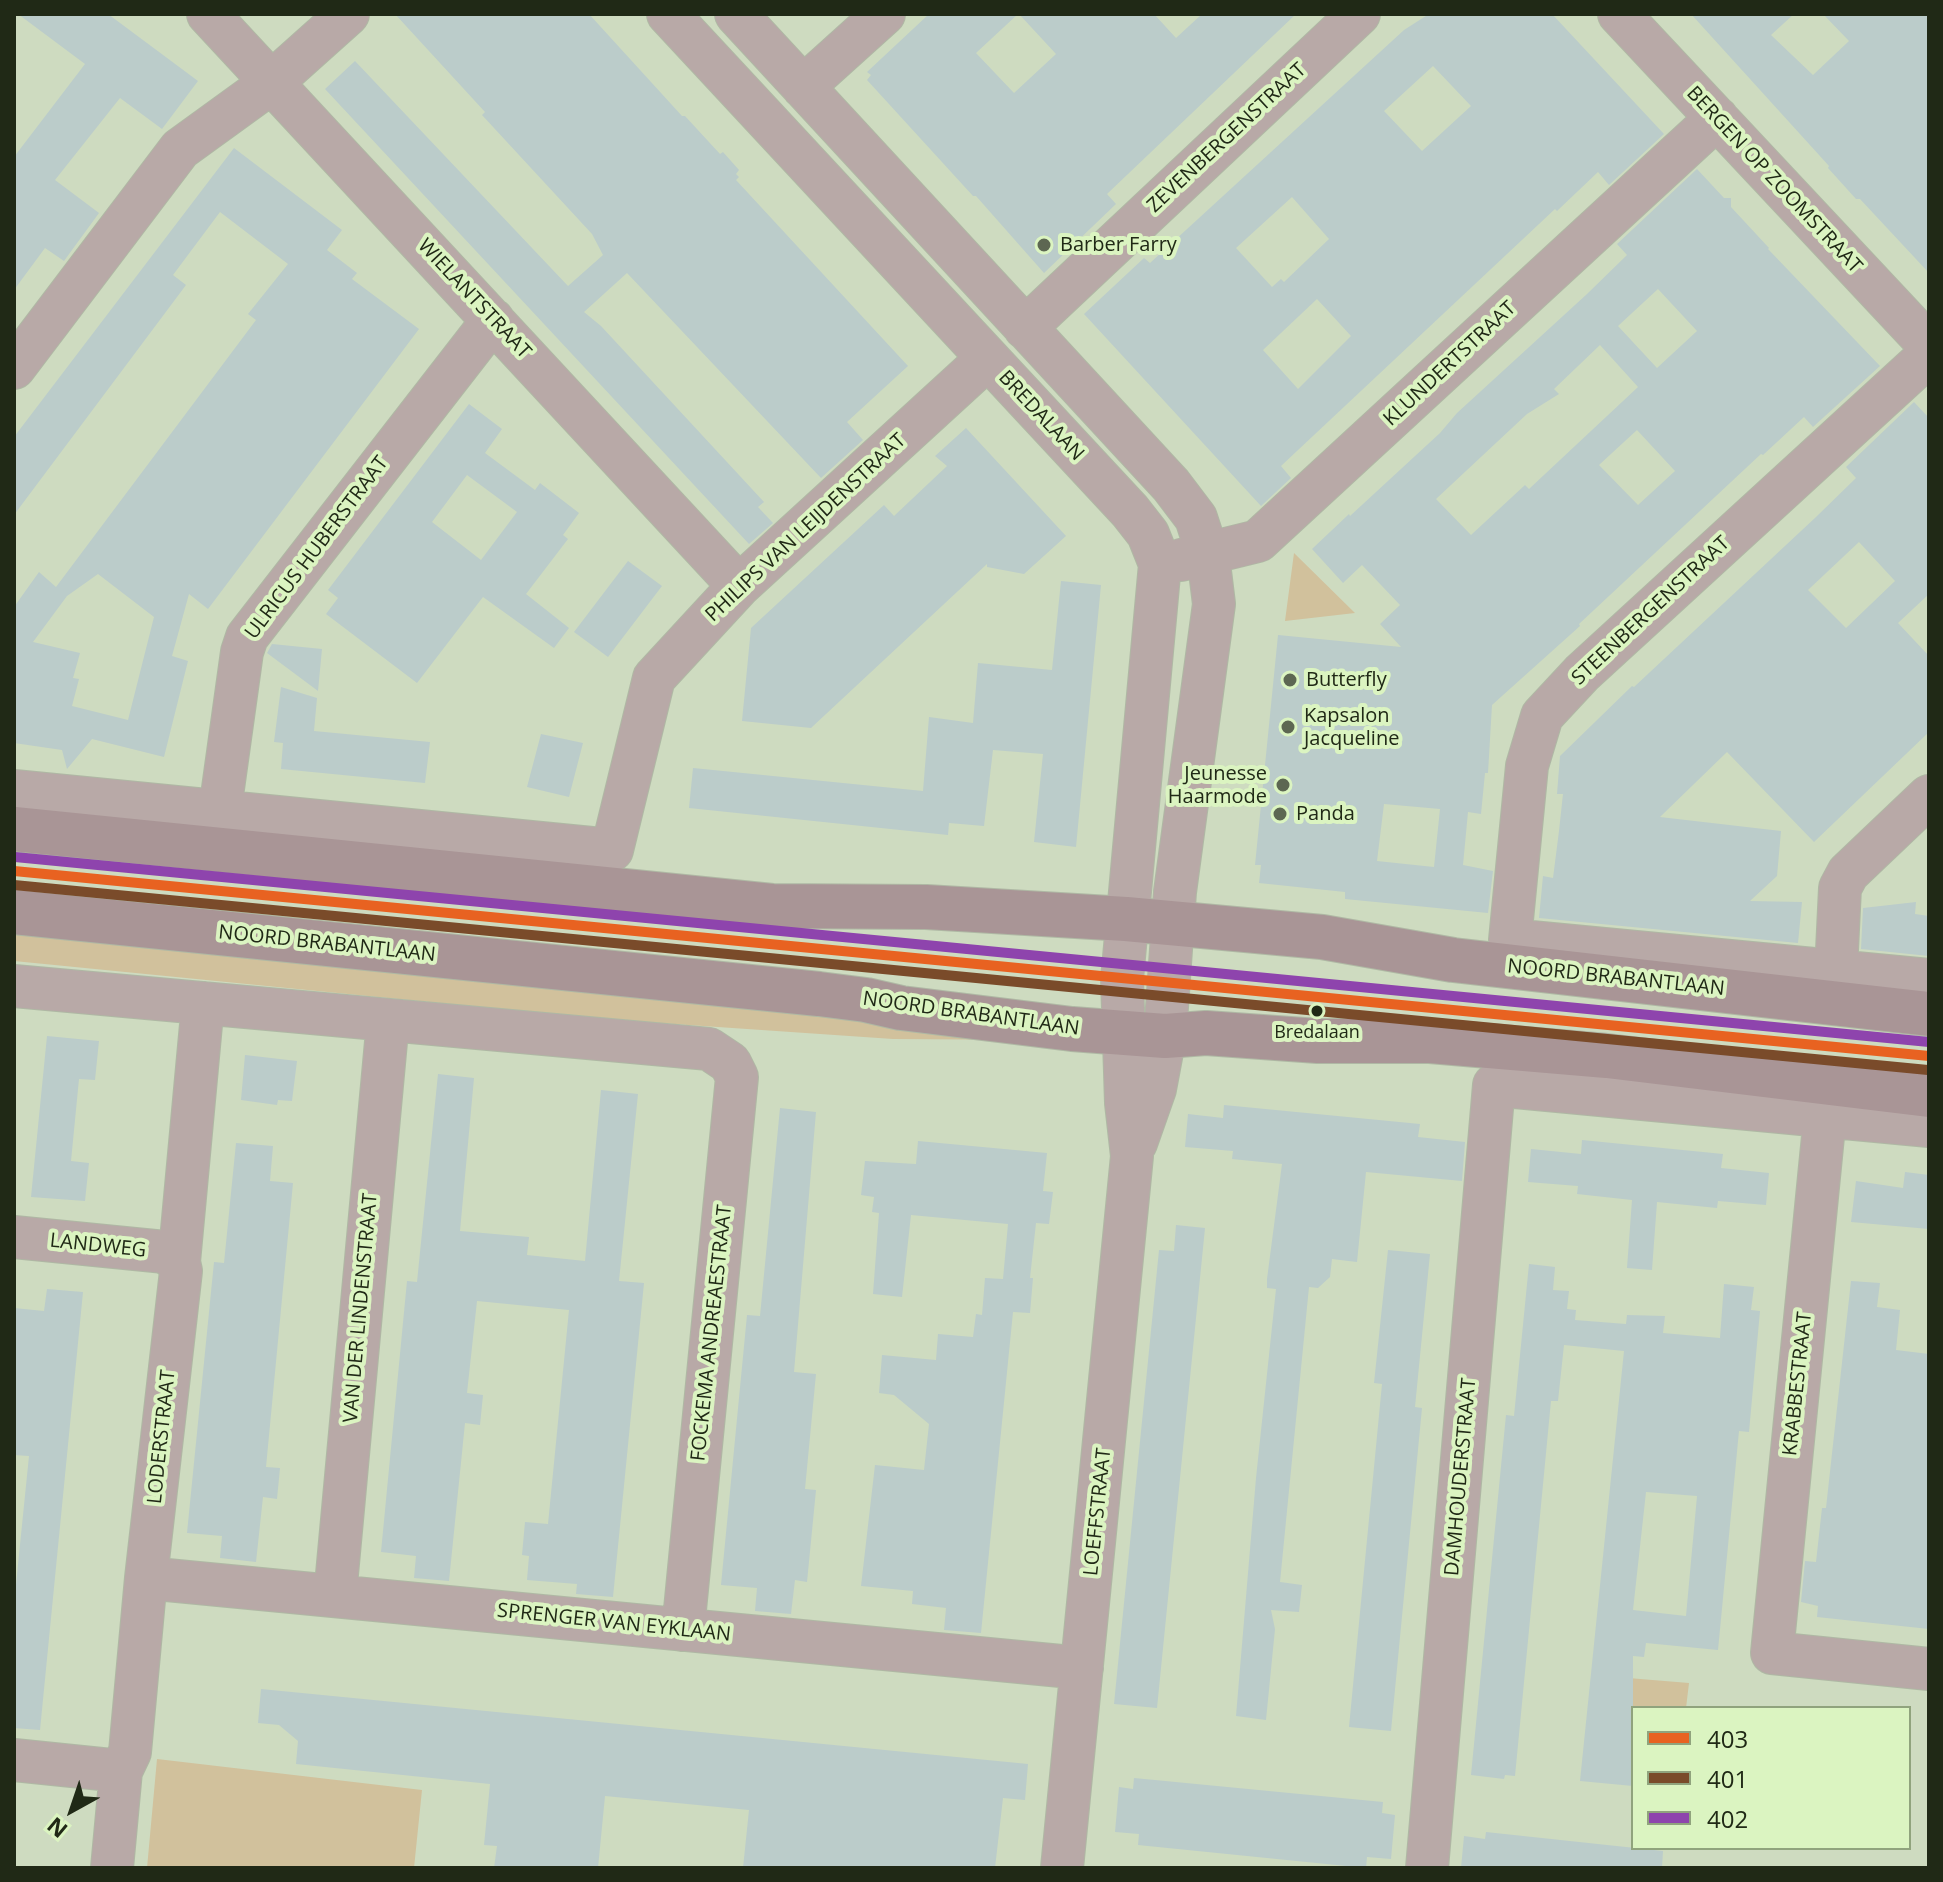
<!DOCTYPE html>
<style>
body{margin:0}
#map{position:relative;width:1943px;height:1882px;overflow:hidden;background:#cedbc0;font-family:"Open Sans",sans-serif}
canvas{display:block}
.frame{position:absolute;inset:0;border:16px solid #202916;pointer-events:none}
.legend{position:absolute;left:1631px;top:1706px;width:280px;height:144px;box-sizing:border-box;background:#dbf4c1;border:2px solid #90a37d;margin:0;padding:10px 14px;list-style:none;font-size:24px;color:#202916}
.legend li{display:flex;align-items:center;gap:16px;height:40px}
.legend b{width:40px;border:2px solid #90a37d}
.north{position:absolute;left:32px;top:1770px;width:80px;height:80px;-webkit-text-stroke:6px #dbf4c1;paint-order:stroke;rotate:220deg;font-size:22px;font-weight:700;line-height:32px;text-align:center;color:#202916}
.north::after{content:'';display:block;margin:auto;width:28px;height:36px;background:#202916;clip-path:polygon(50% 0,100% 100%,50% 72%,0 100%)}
</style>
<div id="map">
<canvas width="1943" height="1882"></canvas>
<div class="frame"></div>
<ul class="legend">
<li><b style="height:10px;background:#e86221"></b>403</li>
<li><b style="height:10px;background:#7a4b2a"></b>401</li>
<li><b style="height:10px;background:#8e44ad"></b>402</li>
</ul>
<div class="north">N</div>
</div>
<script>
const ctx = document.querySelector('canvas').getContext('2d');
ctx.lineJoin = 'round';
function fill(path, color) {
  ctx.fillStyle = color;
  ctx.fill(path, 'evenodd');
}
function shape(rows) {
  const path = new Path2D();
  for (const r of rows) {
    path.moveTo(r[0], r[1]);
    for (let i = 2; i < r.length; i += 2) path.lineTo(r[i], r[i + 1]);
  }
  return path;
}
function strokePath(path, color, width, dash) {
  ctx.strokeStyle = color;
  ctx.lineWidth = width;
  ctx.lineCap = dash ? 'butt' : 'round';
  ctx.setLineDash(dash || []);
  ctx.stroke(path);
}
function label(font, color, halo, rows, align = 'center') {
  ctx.font = font + ' "Open Sans",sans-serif';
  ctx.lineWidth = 8;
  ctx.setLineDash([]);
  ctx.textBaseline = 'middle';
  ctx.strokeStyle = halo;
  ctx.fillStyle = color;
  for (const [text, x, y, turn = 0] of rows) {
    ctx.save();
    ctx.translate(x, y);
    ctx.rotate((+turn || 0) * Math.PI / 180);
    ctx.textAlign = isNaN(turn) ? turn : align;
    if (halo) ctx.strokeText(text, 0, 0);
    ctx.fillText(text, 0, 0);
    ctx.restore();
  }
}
fill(shape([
 [1294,553,1355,613,1285,621],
 [14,922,1044,1040,893,1039,601,1019,14,961],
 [1616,1677,1689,1683,1686,1708,1633,1708],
 [157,1759,422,1790,414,1868,147,1868]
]), '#d1c19c');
fill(shape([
 [18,14,108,14,198,81,162,129,120,98,55,180,99,213,64,261,45,248,14,290,14,157,85,64],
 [395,14,589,14,682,116,685,116,720,154,723,152,739,170,736,174,739,177,736,180,908,366,847,422,863,440,821,478,627,273,584,312,601,326,764,502,758,507,773,523,749,544,325,89,355,61,568,286,603,255,592,234,482,115,485,112],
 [929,14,1018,14,976,53,1014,93,1056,54,1019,14,1154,14,1176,38,1202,14,1296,14,1107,194,1116,204,1044,273,976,196,973,196,867,80,871,75,867,72],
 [1429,14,1552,14,1664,134,1609,185,1598,172,1557,211,1555,209,1281,466,1291,478,1261,506,1084,314,1144,258,1150,263,1404,30],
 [1433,66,1471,106,1422,151,1384,111],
 [1292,197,1329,239,1284,282,1281,279,1272,287,1236,248],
 [1317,299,1351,336,1298,389,1263,350],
 [1691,14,1794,14,1771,35,1813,75,1849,41,1823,14,1929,14,1929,273,1860,199,1856,199,1828,168,1829,166],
 [234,148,342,230,327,250,357,273,352,279,419,329,208,609,189,594,172,656,188,661,164,757,92,739,67,769,62,750,14,743,14,607,39,572,56,587,256,320,248,314,288,264,220,212,173,275,186,285,14,515,14,437],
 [98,574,154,617,128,720,72,706,79,679,73,678,80,653,33,642,67,596],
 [1697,169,1724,198,1731,198,1731,207,1769,248,1768,249,1880,366,1813,427,1804,417,1763,455,1761,454,1579,624,1580,626,1492,705,1488,773,1485,773,1481,814,1468,812,1463,865,1493,871,1488,913,1345,899,1345,892,1259,883,1261,865,1255,865,1278,635,1401,647,1380,624,1400,605,1362,565,1343,583,1312,549,1349,514,1350,516,1440,433,1457,413,1587,294,1627,255,1617,244],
 [1658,289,1697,331,1657,368,1618,326],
 [1600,345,1638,387,1529,489,1525,485,1471,535,1436,499,1527,414,1559,394,1554,389],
 [1637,430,1675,471,1638,505,1599,465],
 [1384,804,1440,809,1434,867,1377,861],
 [1914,402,1929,418,1929,594,1898,623,1929,656,1929,732,1814,842,1727,752,1660,817,1781,831,1777,876,1750,901,1802,902,1798,943,1539,918,1543,876,1553,878,1559,831,1563,794,1557,794,1560,756,1632,686,1634,687,1816,517,1856,478,1846,467],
 [1859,542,1895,581,1846,628,1808,590],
 [469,404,502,429,485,453,535,490,540,483,579,513,563,535,568,539,526,594,569,628,554,648,483,597,417,683,326,614,338,598,328,590],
 [467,475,517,512,481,560,432,522],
 [966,428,1066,536,1024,574,987,567,987,564,811,728,742,721,751,628,884,505,894,516,947,466,935,456],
 [628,561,662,586,608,657,574,632],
 [1061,581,1101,585,1076,847,1034,842,1043,754,993,750,984,826,949,823,948,835,689,808,693,768,923,791,929,717,973,723,978,663,1052,670],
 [272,644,322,649,318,691,267,653],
 [281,687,317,698,314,731,430,742,425,783,281,769,283,743,274,742],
 [541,734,583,743,569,797,527,787],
 [1916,902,1915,914,1929,916,1929,956,1861,949,1863,908],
 [47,1036,99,1041,95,1080,79,1079,71,1161,89,1163,85,1201,31,1197],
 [245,1055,297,1061,292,1101,278,1100,277,1105,241,1100],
 [438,1074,474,1078,460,1231,529,1237,527,1255,585,1261,601,1090,638,1094,619,1281,644,1283,613,1597,576,1594,577,1584,527,1580,529,1556,522,1555,525,1522,548,1524,569,1310,477,1301,467,1393,483,1395,480,1425,465,1423,449,1581,414,1578,416,1556,381,1552,407,1281,417,1282],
 [1224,1105,1420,1124,1418,1137,1465,1142,1462,1181,1366,1172,1357,1262,1332,1259,1330,1277,1318,1288,1309,1287,1280,1582,1302,1585,1299,1612,1271,1610,1275,1629,1266,1720,1236,1716,1256,1478,1276,1289,1267,1288,1267,1279,1282,1164,1232,1159,1233,1151,1185,1147,1188,1114,1223,1118],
 [780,1108,816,1112,794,1372,816,1374,805,1489,816,1490,807,1582,795,1580,791,1614,755,1611,757,1588,721,1585,747,1315,760,1316],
 [1582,1140,1723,1154,1721,1168,1769,1173,1766,1205,1718,1201,1717,1208,1657,1202,1652,1270,1627,1268,1632,1200,1577,1194,1578,1186,1528,1182,1531,1149,1581,1154],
 [918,1141,1047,1153,1043,1191,1053,1192,1049,1224,1036,1223,1030,1278,1033,1278,1030,1313,1013,1312,981,1633,944,1630,946,1608,912,1604,913,1591,861,1586,875,1465,924,1470,929,1424,894,1395,879,1393,882,1355,936,1360,938,1334,973,1337,976,1314,982,1315,985,1278,1003,1279,1008,1224,911,1215,902,1297,873,1294,879,1213,872,1212,874,1197,861,1195,865,1161,916,1164],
 [236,1143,273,1146,270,1181,293,1183,266,1467,280,1468,277,1499,263,1497,256,1562,220,1558,222,1536,187,1533,214,1262,224,1263],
 [1905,1172,1929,1175,1929,1229,1851,1222,1856,1181,1903,1188],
 [1176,1225,1205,1228,1157,1708,1114,1704,1159,1250,1174,1251],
 [1388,1250,1430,1254,1415,1407,1422,1408,1391,1731,1349,1727,1382,1384,1374,1383],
 [1529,1264,1555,1267,1553,1290,1569,1291,1567,1309,1576,1310,1575,1320,1626,1324,1627,1315,1665,1316,1663,1333,1720,1338,1724,1284,1754,1287,1751,1310,1760,1311,1749,1432,1739,1431,1718,1650,1646,1643,1644,1657,1633,1656,1633,1786,1580,1781,1624,1351,1564,1345,1558,1401,1551,1401,1515,1776,1505,1775,1504,1779,1471,1775,1506,1415,1514,1416],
 [1646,1492,1697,1496,1686,1616,1633,1610],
 [1851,1281,1880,1283,1877,1307,1900,1310,1896,1350,1929,1354,1929,1629,1817,1617,1818,1606,1801,1602,1805,1561,1816,1562,1822,1508,1826,1508],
 [47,1289,83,1292,40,1730,14,1728,14,1604,29,1456,14,1455,14,1308,44,1311],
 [261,1689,1028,1764,1025,1800,1003,1798,995,1868,743,1868,749,1810,605,1796,598,1868,494,1868,497,1846,484,1845,490,1784,296,1764,298,1741,279,1725,258,1723],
 [1134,1778,1383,1802,1382,1813,1395,1815,1391,1859,1367,1857,1366,1868,1138,1845,1139,1834,1115,1832,1119,1787,1133,1789],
 [1486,1832,1663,1851,1662,1868,1461,1868,1464,1836,1485,1839]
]), '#bbccca');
const minor = shape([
 [208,14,739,586],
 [668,14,1130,511,1148,534,1160,564,1122,979,1126,1103,1132,1156,1062,1868],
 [736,14,1171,485,1196,518,1208,555,1214,604,1175,892,1165,1036,1155,1089,1136,1143],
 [1619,14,1929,345],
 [803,87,884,14],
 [1025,328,1359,14],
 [1929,355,1582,673,1542,716,1527,766,1510,940,1929,980],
 [14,368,180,149,271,83,348,14],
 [1181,560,1258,541,1717,118],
 [14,791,612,850,654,678,739,586,987,359],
 [220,810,242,652,247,637,493,320],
 [1836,971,1840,888,1848,873,1929,796],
 [14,986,709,1049,730,1063,737,1077,683,1630],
 [1825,1116,1772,1653,1929,1669],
 [14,1237,165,1252,179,1262],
 [146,1578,1082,1668],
 [335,1596,388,1020],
 [14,1760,121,1771],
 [112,1868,121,1771,130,1752,146,1578,181,1271,179,1262,203,1003],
 [1427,1868,1494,1085,1929,1126]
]);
const major = shape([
 [14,829,772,906,926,907,1126,919,1322,937,1453,960,1929,1014],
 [14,912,819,994,866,1000,901,1008,1072,1029,1165,1036,1206,1033,1318,1041,1430,1041,1607,1056,1929,1095]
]);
strokePath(minor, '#afb8a4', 44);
strokePath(major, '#afb8a4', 46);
strokePath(minor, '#b8a9a7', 42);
strokePath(major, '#a99596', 44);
strokePath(shape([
 [14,871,1929,1056]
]), '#e86221', 10);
strokePath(shape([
 [14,885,1928,1070]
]), '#7a4b2a', 10);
strokePath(shape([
 [15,857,1929,1042]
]), '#8e44ad', 10);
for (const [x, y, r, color] of [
 [1044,245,8,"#5d6752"],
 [1290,680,8,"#5d6752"],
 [1288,727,8,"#5d6752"],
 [1283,785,8,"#5d6752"],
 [1280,814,8,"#5d6752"],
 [1317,1011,7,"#202916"]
]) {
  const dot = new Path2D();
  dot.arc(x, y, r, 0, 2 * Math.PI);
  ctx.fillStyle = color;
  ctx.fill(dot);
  strokePath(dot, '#dbf4c1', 3);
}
label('18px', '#202916', '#dbf4c1', [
 ["Bredalaan",1317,1033]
]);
label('20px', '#202916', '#dbf4c1', [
 ["ZEVENBERGENSTRAAT",1227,138,-43],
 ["BERGEN OP ZOOMSTRAAT",1774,180,47],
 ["WIELANTSTRAAT",474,299,47],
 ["KLUNDERTSTRAAT",1450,364,-43],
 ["BREDALAAN",1041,416,47],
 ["PHILIPS VAN LEIJDENSTRAAT",806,528,-43],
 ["ULRICUS HUBERSTRAAT",317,548,-53],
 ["STEENBERGENSTRAAT",1651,611,-43],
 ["NOORD BRABANTLAAN",327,944,6],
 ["NOORD BRABANTLAAN",1616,978,6],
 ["NOORD BRABANTLAAN",971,1014,8],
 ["LANDWEG",98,1246,6],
 ["VAN DER LINDENSTRAAT",361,1308,-85],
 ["FOCKEMA ANDREAESTRAAT",712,1333,-84],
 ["KRABBESTRAAT",1798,1384,-84],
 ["LODERSTRAAT",162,1437,-84],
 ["DAMHOUDERSTRAAT",1461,1477,-85],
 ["LOEFFSTRAAT",1098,1512,-84],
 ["SPRENGER VAN EYKLAAN",614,1623,6]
]);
label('20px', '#202916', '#dbf4c1', [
 ["Barber Farry",1060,245],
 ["Butterfly",1306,680],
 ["Kapsalon",1304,716],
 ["Jacqueline",1304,739],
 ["Jeunesse",1267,774,"right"],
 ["Haarmode",1267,797,"right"],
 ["Panda",1296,814]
], 'left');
</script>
